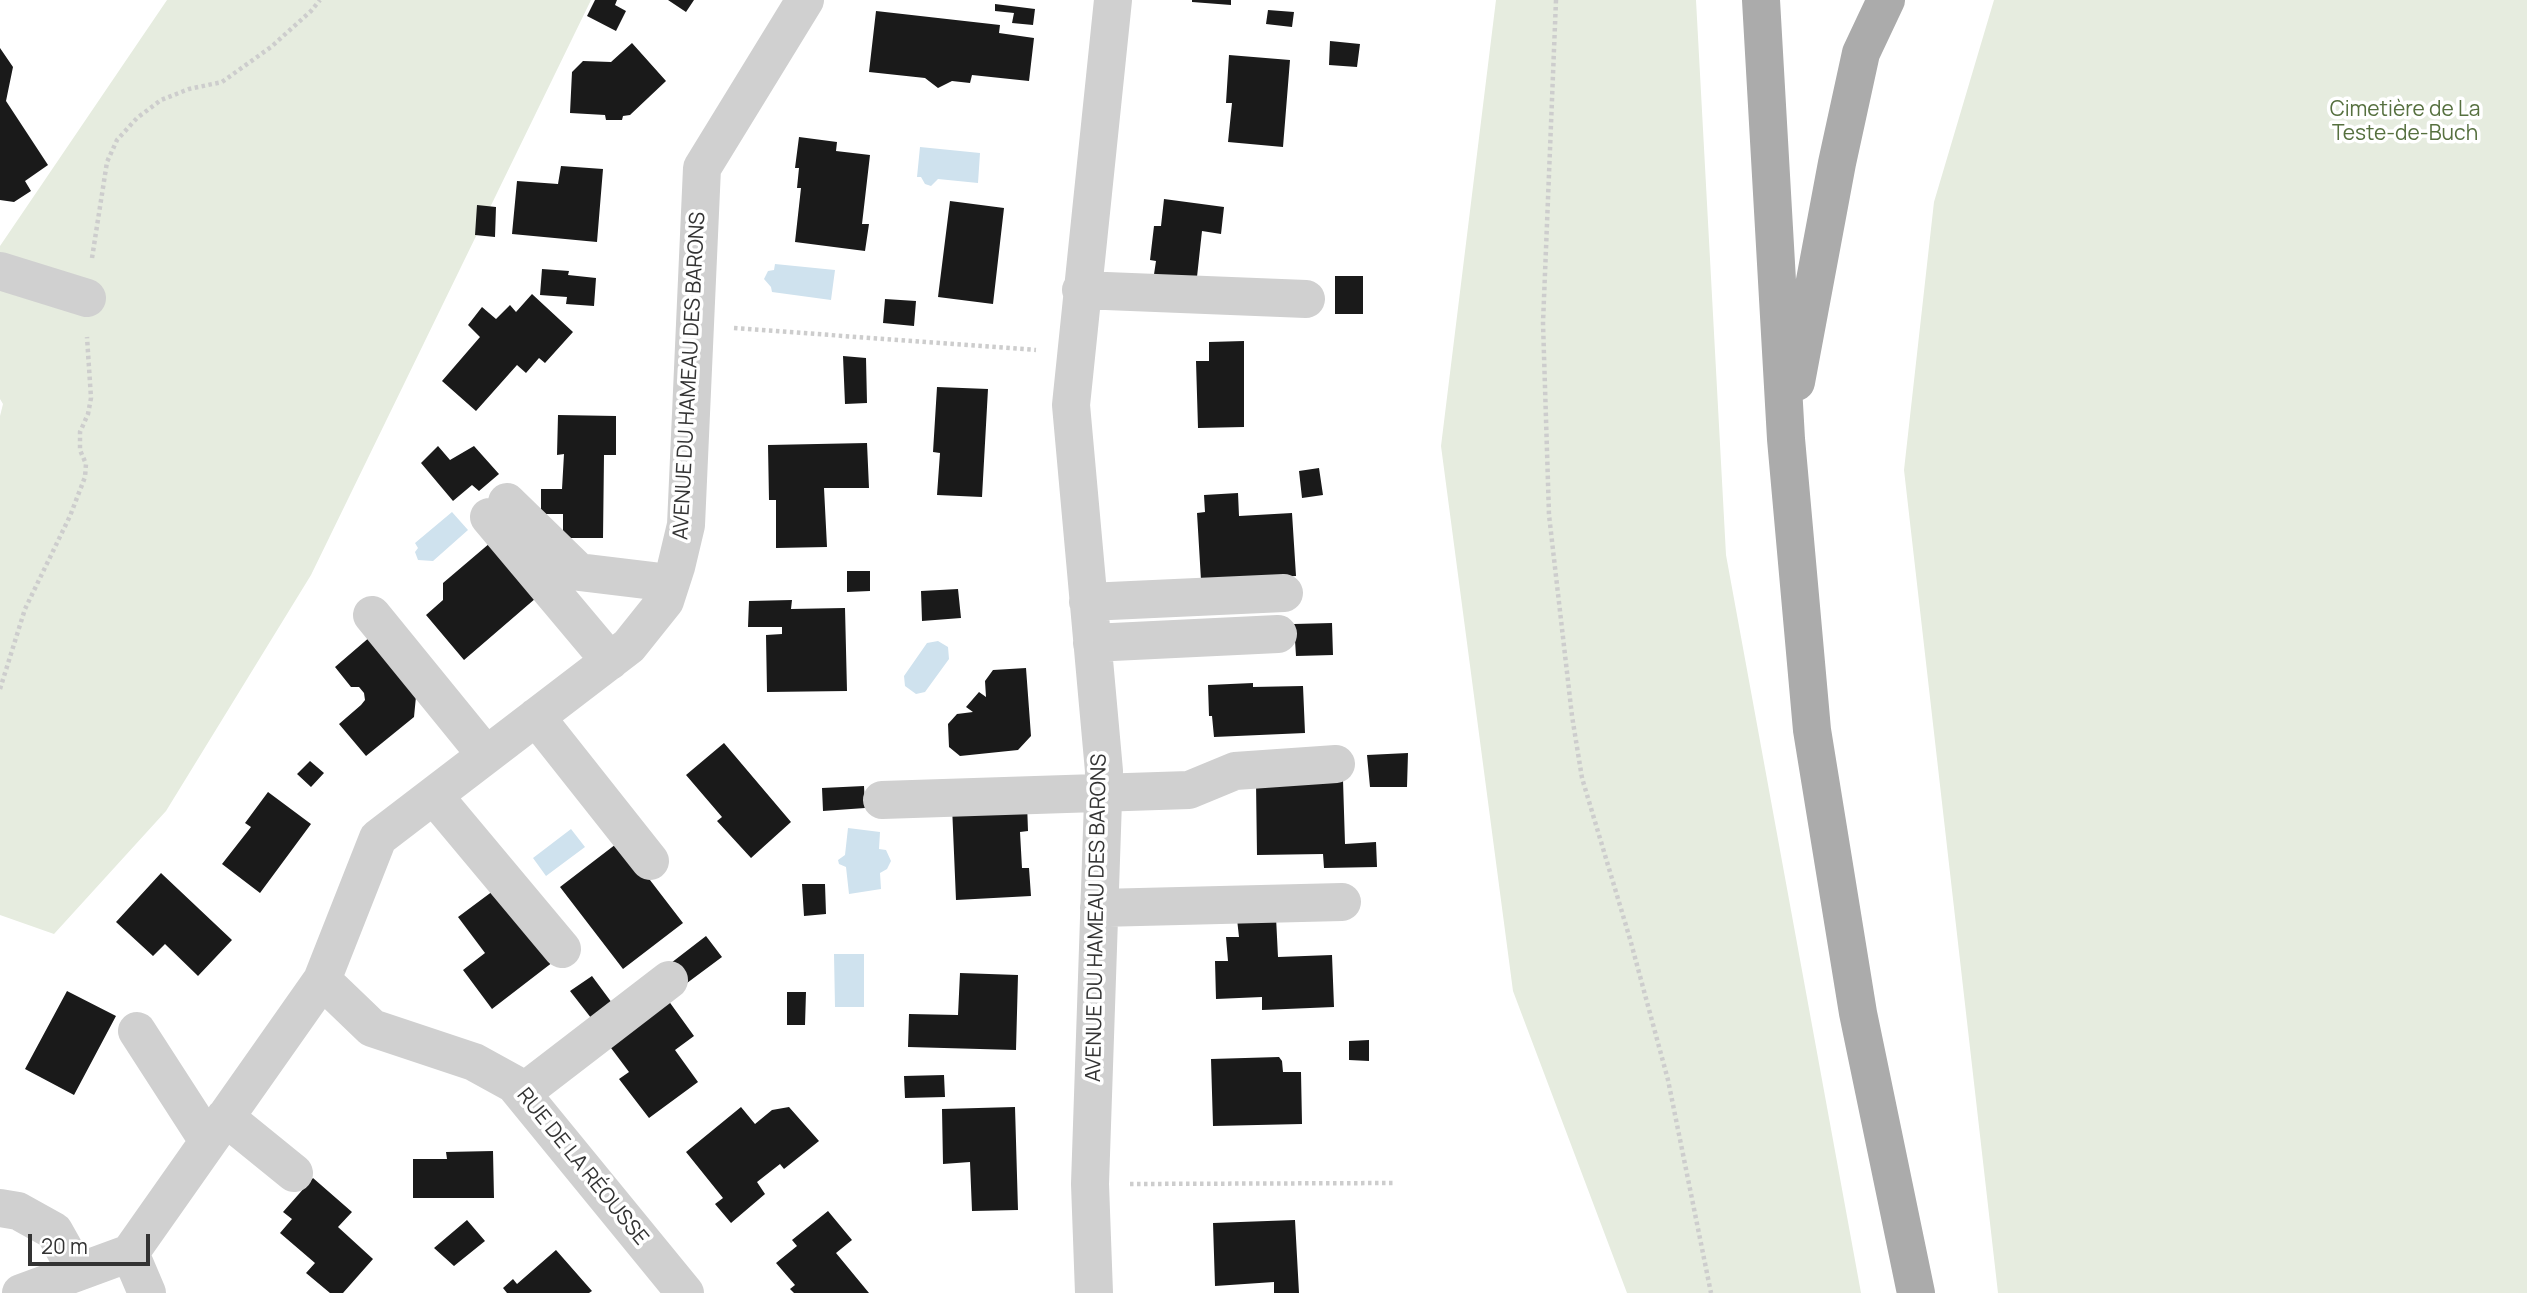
<!DOCTYPE html>
<meta charset="utf-8">
<style>
body{margin:0}
#map{position:relative;width:2527px;height:1293px;overflow:hidden;background:#fff;font-family:Manrope,sans-serif}
canvas{display:block}
.scale{position:absolute;left:28px;top:1234px;width:122px;height:32px;box-sizing:border-box;border:4px solid #333;border-top:0;padding-left:9px;font-size:21px;line-height:24px;white-space:nowrap;color:#333;-webkit-text-stroke:5px #fff;paint-order:stroke}
</style>
<div id="map">
<canvas width="2527" height="1293"></canvas>
<div class="scale">20 m</div>
</div>
<script>
const ctx = document.querySelector('canvas').getContext('2d');
ctx.lineJoin = 'round';
function fill(path, color) {
  ctx.fillStyle = color;
  ctx.fill(path, 'evenodd');
}
function shape(rows) {
  const path = new Path2D();
  for (const r of rows) {
    path.moveTo(r[0], r[1]);
    for (let i = 2; i < r.length; i += 2) path.lineTo(r[i], r[i + 1]);
  }
  return path;
}
function strokePath(path, color, width, dash) {
  ctx.strokeStyle = color;
  ctx.lineWidth = width;
  ctx.lineCap = dash ? 'butt' : 'round';
  ctx.setLineDash(dash || []);
  ctx.stroke(path);
}
function label(font, color, halo, rows, align = 'center') {
  ctx.font = font + ' Manrope,sans-serif';
  ctx.lineWidth = 7;
  ctx.setLineDash([]);
  ctx.textBaseline = 'middle';
  ctx.strokeStyle = halo;
  ctx.fillStyle = color;
  for (const [text, x, y, turn = 0] of rows) {
    ctx.save();
    ctx.translate(x, y);
    ctx.rotate((+turn || 0) * Math.PI / 180);
    ctx.textAlign = isNaN(turn) ? turn : align;
    if (halo) ctx.strokeText(text, 0, 0);
    ctx.fillText(text, 0, 0);
    ctx.restore();
  }
}
fill(shape([
 [167,0,591,0,311,575,166,811,54,934,0,915,0,416,3,404,0,399,0,246],
 [1496,0,1696,0,1726,555,1861,1293,1627,1293,1513,991,1441,446],
 [1994,0,2527,0,2527,1293,1998,1293,1904,470,1934,202]
]), '#e6ecdf');
fill(shape([
 [920,147,980,153,978,183,938,179,931,186,925,184,921,177,917,177],
 [775,264,835,270,831,300,772,292,771,287,764,279,768,271,774,270],
 [452,512,468,530,433,561,418,560,415,552,418,548,415,543],
 [938,641,948,647,949,659,925,692,916,694,905,686,904,676,927,643],
 [848,828,880,832,879,849,886,850,891,861,887,869,880,873,881,889,849,894,846,867,839,864,838,860,845,855],
 [571,829,585,847,546,876,533,858],
 [834,954,864,954,864,1007,835,1007]
]), '#cfe2ee');
fill(shape([
 [595,0,617,0,615,5,626,11,616,31,587,16],
 [668,0,694,0,686,12],
 [1192,0,1231,0,1231,5,1192,2],
 [995,4,1035,9,1033,25,1012,23,1014,13,995,11],
 [1268,10,1294,12,1292,27,1266,24],
 [876,11,1000,25,999,33,1034,38,1029,81,972,75,970,83,952,81,938,88,925,78,869,72],
 [1330,41,1360,44,1357,67,1329,65],
 [632,43,666,81,630,115,623,116,622,120,606,120,605,115,570,113,572,72,583,61,611,62],
 [0,48,13,67,6,101,48,165,25,181,31,191,14,202,0,200],
 [1229,55,1290,60,1283,147,1228,142,1232,103,1226,103],
 [799,137,837,142,836,151,870,155,862,224,869,224,865,251,795,242,801,188,797,188,799,168,795,168],
 [561,166,603,169,597,242,512,234,517,181,558,184],
 [1164,199,1224,207,1221,234,1202,231,1196,286,1153,281,1156,261,1150,260,1154,226,1161,226],
 [950,201,1004,208,993,304,938,297],
 [477,205,496,207,495,237,475,235],
 [542,269,569,271,568,275,596,278,594,306,566,304,567,297,540,295],
 [1335,276,1363,276,1363,314,1335,314],
 [532,294,573,332,545,363,539,358,526,373,517,365,476,411,442,381,480,337,468,325,482,307,496,319,510,305,516,312],
 [885,299,916,301,914,326,883,323],
 [1244,341,1244,427,1198,428,1196,361,1209,361,1209,342],
 [843,356,866,358,867,403,845,404],
 [937,387,988,389,982,497,937,495,940,453,933,452],
 [558,415,616,416,616,455,604,455,603,538,563,538,563,514,541,514,541,489,562,489,564,454,557,455],
 [867,443,869,488,824,488,827,547,776,548,776,500,769,500,768,445],
 [438,446,450,460,474,446,499,474,479,491,472,485,453,501,421,463],
 [1319,468,1323,495,1302,498,1299,471],
 [1238,493,1239,516,1292,513,1296,576,1201,580,1197,513,1205,512,1204,495],
 [490,543,536,598,464,660,426,615,443,600,443,583],
 [847,571,870,571,870,591,847,592],
 [958,589,961,618,922,621,921,591],
 [792,600,791,609,845,608,847,691,767,692,766,635,782,634,782,627,748,627,749,601],
 [1332,623,1333,655,1296,656,1294,624],
 [371,636,417,686,414,717,366,756,339,724,361,705,365,700,364,693,359,687,351,687,335,667],
 [1026,668,1031,736,1018,750,960,756,949,747,948,724,957,714,973,712,966,707,979,692,986,697,985,681,993,670],
 [1253,683,1253,687,1303,686,1305,733,1214,737,1212,716,1209,716,1208,685],
 [724,743,791,822,751,858,717,821,722,817,686,775],
 [1408,753,1407,787,1370,787,1367,755],
 [310,761,324,773,311,787,297,774],
 [1343,780,1345,844,1376,842,1377,867,1324,868,1323,854,1257,855,1256,782],
 [864,786,865,808,823,811,822,788],
 [268,792,311,824,260,893,222,864,251,827,245,823],
 [1027,803,1028,831,1020,832,1022,868,1029,868,1031,896,956,900,952,806],
 [620,841,683,923,623,969,560,887],
 [161,873,232,940,198,976,165,944,153,956,116,922],
 [802,884,825,884,826,914,804,916],
 [497,888,553,962,492,1009,463,970,485,953,458,917],
 [1276,917,1278,957,1332,955,1334,1007,1262,1010,1262,997,1216,999,1215,961,1228,961,1226,937,1239,937,1237,919],
 [706,936,722,957,687,983,671,963],
 [960,973,1018,975,1016,1050,908,1047,909,1014,958,1015],
 [592,976,615,1007,595,1023,570,991],
 [67,991,116,1016,74,1095,25,1069],
 [787,992,806,992,805,1025,787,1025],
 [668,1000,694,1036,675,1050,698,1082,649,1118,619,1079,629,1072,608,1044],
 [1369,1040,1369,1061,1349,1060,1349,1041],
 [1279,1057,1282,1061,1283,1072,1301,1072,1302,1124,1213,1126,1211,1059],
 [944,1075,945,1097,905,1098,904,1076],
 [741,1107,755,1124,772,1110,789,1107,819,1141,784,1169,780,1164,757,1182,765,1194,731,1223,715,1204,723,1198,686,1152],
 [1015,1107,1018,1210,972,1211,970,1162,943,1164,942,1109],
 [493,1151,494,1198,413,1198,413,1159,447,1159,446,1152],
 [313,1178,352,1212,338,1227,373,1259,343,1293,330,1293,306,1273,315,1263,280,1233,292,1219,283,1212],
 [828,1211,852,1240,836,1253,869,1293,794,1293,790,1289,795,1285,776,1263,797,1246,792,1240],
 [467,1220,485,1241,454,1266,434,1248],
 [1295,1220,1299,1293,1274,1293,1274,1282,1215,1286,1213,1223],
 [556,1250,592,1291,589,1293,507,1293,503,1288,513,1279,517,1284]
]), '#1a1a1a');
strokePath(shape([
 [1556,0,1543,323,1549,515,1572,716,1582,778,1630,939,1668,1080,1711,1293],
 [92,258,107,162,117,140,137,118,161,100,189,89,222,82,271,47,311,11,320,0],
 [734,328,1036,350],
 [0,689,25,609,70,516,85,477,86,464,80,450,80,432,88,414,91,398,87,337],
 [1130,1184,1395,1183]
]), '#cdcdcd', 4.5, [3.5, 3.5]);
strokePath(shape([
 [0,271,87,298],
 [1081,290,1306,299],
 [507,502,579,572,670,583],
 [489,517,610,661],
 [1088,602,1284,593],
 [372,615,486,755],
 [1092,643,1278,634],
 [536,717,650,861],
 [434,796,562,949],
 [882,800,1189,790,1235,771,1336,764],
 [1099,908,1342,902],
 [322,980,372,1028,474,1062,514,1084,685,1293],
 [137,1031,208,1141],
 [522,1093,669,980],
 [225,1117,294,1173],
 [0,1208,18,1211,54,1231,77,1272],
 [130,1253,147,1293],
 [21,1293,130,1253,322,980,378,838,629,646,665,601,676,567,686,525,702,168,805,0],
 [1094,1293,1090,1184,1104,771,1071,405,1113,0]
]), '#d0d0d0', 38);
strokePath(shape([
 [1761,0,1786,439,1812,730,1858,1013,1916,1293],
 [1796,382,1837,163,1861,53,1886,0]
]), '#ababab', 38);
label('21px', '#56703f', '#fff', [
 ["Cimetière de La",2405,110],
 ["Teste-de-Buch",2405,134]
]);
label('21px', '#333', '#fff', [
 ["AVENUE DU HAMEAU DES BARONS",690,376,-87],
 ["AVENUE DU HAMEAU DES BARONS",1097,918,-89],
 ["RUE DE LA RÉOUSSE",582,1167,51]
]);
</script>
